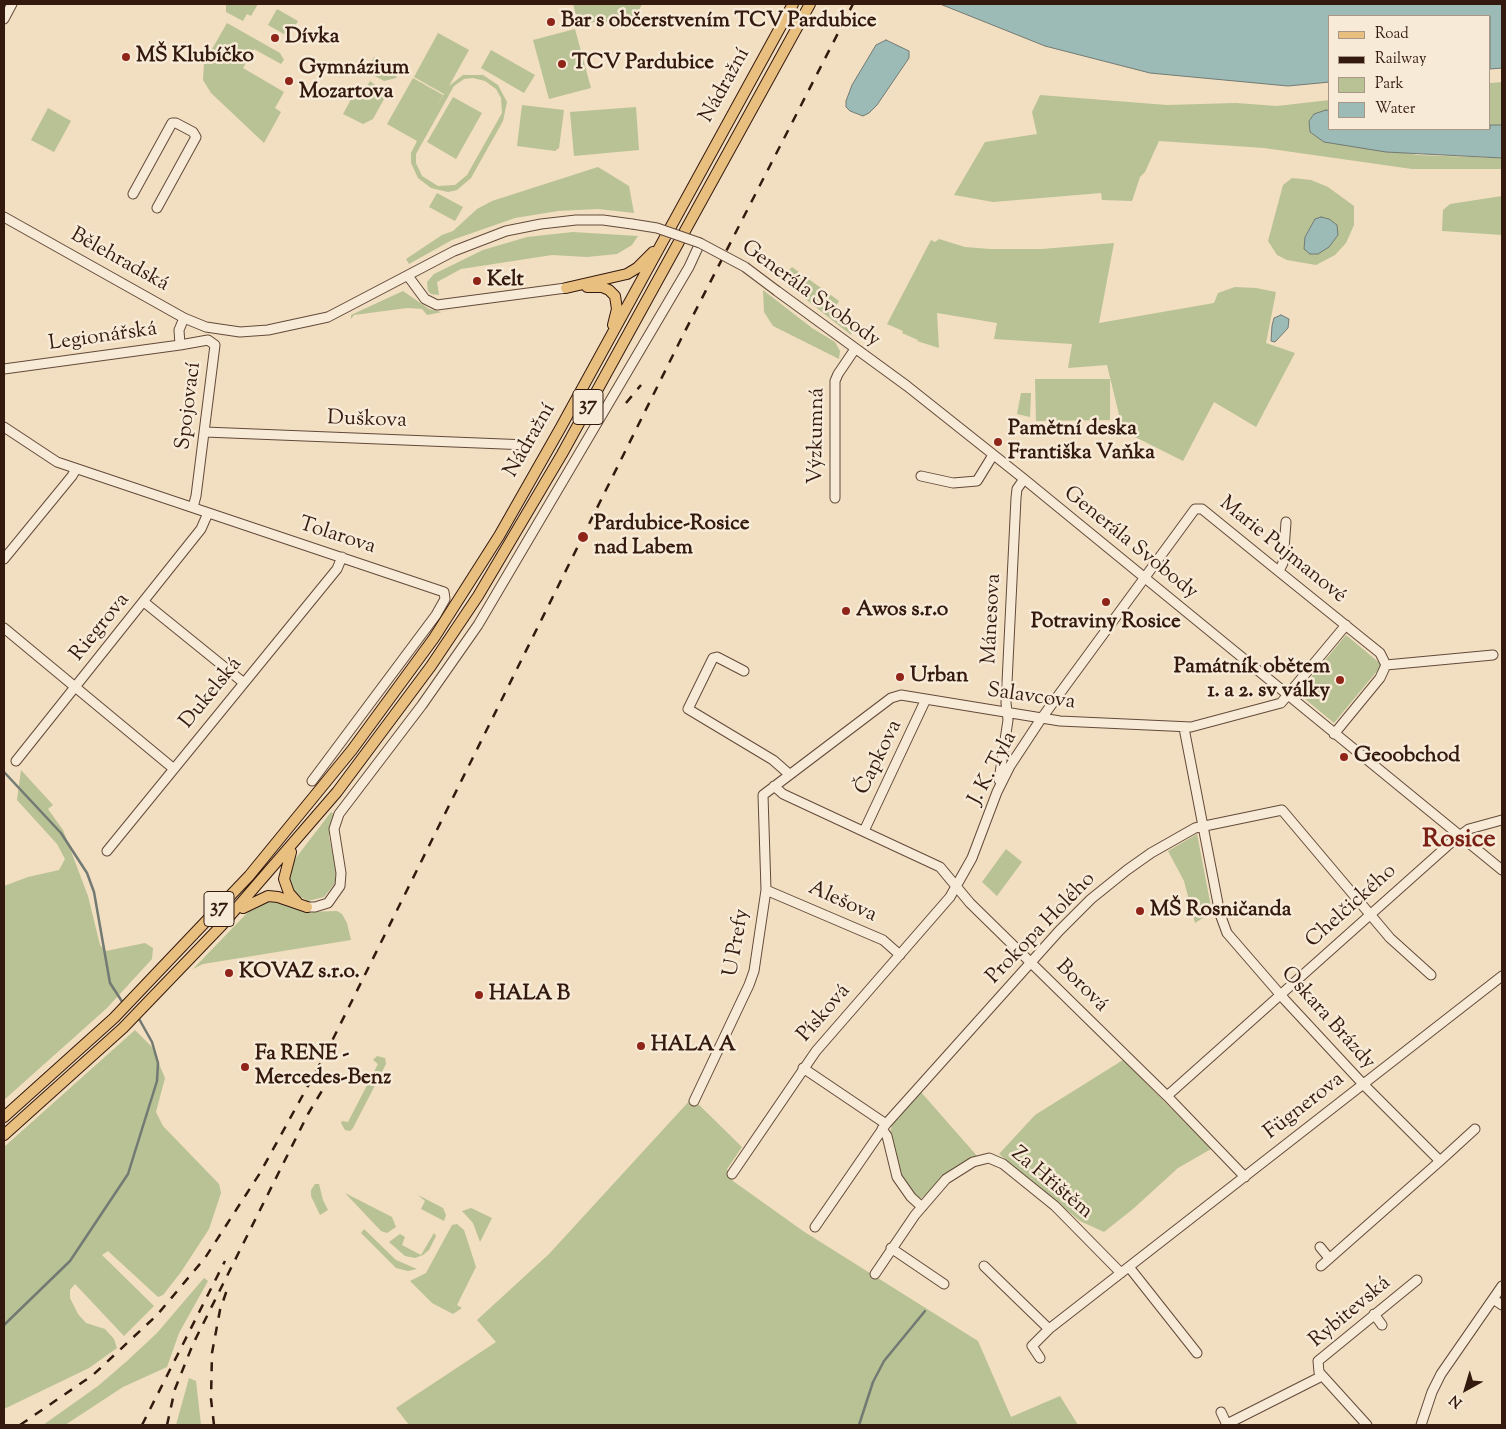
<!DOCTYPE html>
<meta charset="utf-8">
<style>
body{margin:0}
#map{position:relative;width:1506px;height:1429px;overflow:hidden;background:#f2dec0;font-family:"Sorts Mill Goudy",serif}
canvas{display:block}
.frame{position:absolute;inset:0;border:5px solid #33190e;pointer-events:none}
.legend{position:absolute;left:1328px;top:15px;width:162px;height:115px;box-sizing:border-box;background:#f7ead6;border:1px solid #a99686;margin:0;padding:6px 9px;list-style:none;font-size:15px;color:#33190e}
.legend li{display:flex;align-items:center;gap:10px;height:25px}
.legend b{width:25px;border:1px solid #a99686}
.north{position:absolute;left:1441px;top:1364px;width:50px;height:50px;-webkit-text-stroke:4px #f7ead6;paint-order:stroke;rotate:219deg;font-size:14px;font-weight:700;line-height:20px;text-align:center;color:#33190e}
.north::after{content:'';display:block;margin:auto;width:18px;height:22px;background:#33190e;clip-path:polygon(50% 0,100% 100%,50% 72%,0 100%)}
</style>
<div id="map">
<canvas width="1506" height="1429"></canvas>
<div class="frame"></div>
<ul class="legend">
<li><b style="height:6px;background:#e9bf80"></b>Road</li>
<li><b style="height:6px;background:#33190e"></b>Railway</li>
<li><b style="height:14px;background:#b8c294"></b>Park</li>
<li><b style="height:14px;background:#9cbbb7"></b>Water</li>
</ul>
<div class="north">N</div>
</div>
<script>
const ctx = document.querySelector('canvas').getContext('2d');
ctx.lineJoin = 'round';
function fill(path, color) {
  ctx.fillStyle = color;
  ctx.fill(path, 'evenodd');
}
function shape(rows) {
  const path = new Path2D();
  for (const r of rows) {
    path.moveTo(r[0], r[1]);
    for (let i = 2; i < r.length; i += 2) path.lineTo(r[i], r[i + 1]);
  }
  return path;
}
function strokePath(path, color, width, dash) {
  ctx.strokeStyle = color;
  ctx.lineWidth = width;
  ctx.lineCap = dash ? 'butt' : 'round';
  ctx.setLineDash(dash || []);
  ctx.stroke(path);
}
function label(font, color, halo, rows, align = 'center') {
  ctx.font = font + ' "Sorts Mill Goudy",serif';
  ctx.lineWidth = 5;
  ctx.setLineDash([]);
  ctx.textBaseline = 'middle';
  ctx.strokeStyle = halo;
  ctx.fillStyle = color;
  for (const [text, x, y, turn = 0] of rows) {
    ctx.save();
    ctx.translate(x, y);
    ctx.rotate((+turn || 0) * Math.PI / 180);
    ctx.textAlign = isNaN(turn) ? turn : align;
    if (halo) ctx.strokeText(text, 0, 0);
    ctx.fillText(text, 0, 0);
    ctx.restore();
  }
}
fill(shape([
 [226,4,258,4,251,16,247,14,243,21,226,12],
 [573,4,642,4,633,23,578,22],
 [277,9,298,21,289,37,268,25],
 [227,23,280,53,284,60,281,64,254,49,243,68,284,92,275,108,281,112,264,143,211,93,203,80,204,63],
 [575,29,591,88,549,99,533,40],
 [438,33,469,50,449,86,463,75,483,75,498,85,507,102,503,121,471,178,457,190,448,192,431,188,418,178,411,163,411,153,417,141,387,124,413,78,443,95,437,106,444,94,414,77],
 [473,78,485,81,496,89,501,98,502,113,467,175,455,185,438,186,422,176,416,163,416,154,454,86,464,79],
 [491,50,535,75,524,93,481,68],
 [374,57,397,70,398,73,396,78,384,81,366,71],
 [370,81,383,91,384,99,373,119,363,124,343,114,355,92,362,95],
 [1502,82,1502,125,1490,125,1490,83],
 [1040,95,1167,105,1236,103,1277,106,1330,100,1330,111,1314,114,1309,121,1310,132,1417,155,1502,158,1502,169,1412,169,1264,148,1159,141,1145,172,1140,177,1132,201,1102,200,1101,193,993,202,954,195,985,142,1037,134,1032,112],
 [453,97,482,113,456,159,427,142],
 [522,105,564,110,559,148,555,151,517,146],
 [636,107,639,150,574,156,570,112],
 [48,108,71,121,54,152,31,140],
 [598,167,629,186,634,213,598,209,558,211,515,218,452,240,409,264,406,259,442,235,453,231,477,209,492,201],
 [1292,178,1311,180,1328,187,1354,206,1354,225,1346,243,1335,255,1316,265,1287,260,1277,255,1268,241,1283,185],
 [1315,219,1318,254,1311,254,1305,237],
 [437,193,463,207,455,221,429,207],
 [1502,196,1502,235,1442,231,1443,210,1450,204],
 [573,232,638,236,632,245,617,254,587,257,552,255,461,269,437,282,439,295,431,294,428,291,427,282,434,274,483,250,527,237],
 [939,239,965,247,990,249,1042,249,1114,243,1099,323,1214,303,1218,293,1235,287,1256,288,1276,292,1266,343,1295,353,1256,427,1214,402,1183,461,1123,431,1107,365,1068,368,1072,344,994,339,997,323,937,313,939,348,917,341,918,340,902,333,903,331,887,324,931,240,935,242],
 [792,267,839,301,834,310,841,323,852,332,851,335,780,279],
 [763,290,812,328,835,342,840,351,839,359,773,326,764,312],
 [403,291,429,309,441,312,457,309,427,315,422,309,407,308,354,315,351,319,351,315],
 [1035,379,1110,379,1110,420,1036,421],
 [1021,393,1031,393,1030,417,1017,414],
 [1346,635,1382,665,1334,723,1298,693],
 [21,770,53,805,48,809,63,830,88,896,100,945,106,951,145,943,153,948,152,959,107,1008,4,1100,4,886,28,877,59,870,65,859,57,844,17,800],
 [331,812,334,814,329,836,336,871,335,883,324,897,308,901,295,894,289,885,288,875,292,863],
 [1197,834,1212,912,1195,923,1184,881,1168,851],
 [1006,849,1022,862,997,896,982,882],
 [268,899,285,902,296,909,307,912,337,911,342,914,347,923,351,940,203,964,193,969,250,910],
 [135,1030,152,1047,165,1078,156,1112,163,1126,219,1184,221,1193,209,1229,181,1272,163,1295,158,1297,108,1251,102,1255,154,1306,124,1336,75,1284,70,1290,70,1298,78,1314,86,1323,105,1329,114,1339,117,1348,89,1368,4,1409,4,1147],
 [377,1056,385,1058,386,1064,353,1128,350,1131,345,1130,341,1123,342,1121,348,1122,378,1064,373,1060],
 [1123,1060,1211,1149,1178,1168,1133,1209,1104,1232,1080,1221,999,1154,1035,1115],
 [920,1091,978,1157,920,1199,916,1198,898,1173,890,1134,892,1124],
 [692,1098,742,1147,727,1169,733,1181,803,1231,978,1341,1011,1417,1060,1396,1078,1425,409,1425,396,1408,496,1342,477,1320,549,1254],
 [315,1184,319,1184,323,1200,328,1210,320,1215,311,1196,311,1190],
 [345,1193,392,1217,396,1227,387,1233,381,1231],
 [418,1195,443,1208,446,1215,444,1221,421,1209,425,1201],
 [471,1208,492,1218,480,1242,473,1223,462,1211],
 [457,1224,464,1230,476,1267,457,1305,462,1308,453,1314,432,1303,410,1281,426,1273,452,1225],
 [364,1229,396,1260,417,1269,408,1271,396,1268,361,1233],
 [434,1233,436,1236,429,1250,423,1255,415,1258,405,1256,389,1242,400,1234,405,1237,402,1245,421,1255],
 [204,1278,208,1281,179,1333,167,1367,123,1387,65,1425,43,1425,98,1386,127,1361,157,1333],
 [189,1378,196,1381,201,1425,176,1425]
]), '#b8c294');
const water = shape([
 [940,4,1502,4,1502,68,1490,69,1490,16,1330,16,1330,82,1288,86,1150,73,1045,46,940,4],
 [886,40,909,51,909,58,877,105,869,113,863,116,850,111,846,107,846,101,852,85,876,45,886,40],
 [1326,110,1330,111,1330,129,1490,129,1490,125,1502,125,1502,158,1386,152,1324,142,1310,132,1309,121,1314,114,1326,110],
 [1321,217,1329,219,1337,225,1338,235,1329,247,1318,254,1310,254,1304,249,1305,237,1315,219,1321,217],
 [1281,315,1289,319,1288,328,1275,342,1271,341,1272,326,1274,318,1281,315]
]);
fill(water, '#9cbbb7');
strokePath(water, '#727a73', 1);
strokePath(shape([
 [4,772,61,833,87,873,94,892,110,983,123,1003],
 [4,1325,70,1261,128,1174,157,1081,158,1063,152,1042,138,1017],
 [859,1425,873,1382,884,1361,925,1311]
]), '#727a73', 2.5);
const minor = shape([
 [4,19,12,4],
 [133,194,172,123,176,123,193,132,196,137,157,208],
 [4,217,184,318,206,327,240,332,268,330,328,317,454,251,506,231,541,224,576,220,603,220,632,224],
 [408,276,425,299,437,305,566,288],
 [777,291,907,386,1024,479,1502,870],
 [180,345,208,340,215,345,196,496,193,507],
 [4,369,180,345,179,330,184,318],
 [4,427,57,462,444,592,445,599,436,615,312,781],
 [205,432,528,445],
 [921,476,953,483,977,481,993,455],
 [835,498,835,381,838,374,855,349],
 [4,559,72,476,76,469],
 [1279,571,1283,563,1286,522],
 [144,602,244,683],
 [4,628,174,769],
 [1386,665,1493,655],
 [744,671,717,657,713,658,688,709,773,760,789,774],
 [1184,728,1220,914,1227,933,1285,1000,1363,1084,1440,1161,1321,1266],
 [1334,734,1380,678,1386,665],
 [16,761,201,529,208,513],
 [999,780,1008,720,1006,703,1016,498,1017,489,1024,479],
 [774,786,783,794,940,867,970,903,1167,1096,1245,1177],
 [864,831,926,699],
 [107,851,337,569,342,557],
 [766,890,883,940,900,955],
 [307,907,315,907,328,903,340,886,341,873,334,829,339,814,422,705,478,625,689,267,700,243],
 [803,1068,886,1124],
 [1167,1096,1454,840,1469,829,1502,820],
 [694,1101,749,985,754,971,766,890,763,795,891,698,901,695,1060,721,1191,727,1281,703,1346,625],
 [882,1129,887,1136,897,1177,911,1197,922,1207],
 [1440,1161,1475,1129],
 [732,1174,816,1051,950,897,972,858,997,792,1010,766,1041,719,1195,509,1202,509,1282,574,1380,653,1386,665],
 [815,1227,886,1124,1059,931,1091,899,1127,870,1151,853,1195,828,1282,810,1390,938,1431,975],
 [1320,1247,1329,1258],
 [891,1248,944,1284],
 [984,1266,1049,1329],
 [1129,1267,1197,1353],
 [875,1274,915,1215,946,1179,973,1162,989,1158,1003,1164,1055,1206,1121,1273],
 [1493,1299,1502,1305],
 [1374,1314,1382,1325],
 [1040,1358,1032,1346,1049,1329,1502,976],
 [1221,1412,1227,1425],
 [1227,1424,1322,1376],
 [1367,1425,1319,1372,1318,1361,1417,1280],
 [1421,1425,1432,1392,1441,1374,1502,1286]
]);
const major = shape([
 [587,287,602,287,609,290,615,296,617,309,613,325],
 [566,288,627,274,637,268,653,252],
 [291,852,284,879,289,893,297,902],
 [243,908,268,896,278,897,307,907],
 [4,1117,114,1018,249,876,352,750,434,638,499,536,561,427,793,4],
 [4,1135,123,1028,222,925,337,792,431,666,478,596,562,454,810,4]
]);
strokePath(minor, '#634a3a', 11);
strokePath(major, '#33190e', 12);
strokePath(minor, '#f7ead6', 9);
strokePath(major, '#e9bf80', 10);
strokePath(shape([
 [626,403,641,385],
 [20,1425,93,1375,157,1315,205,1258,260,1173,326,1053,681,339,853,4],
 [142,1425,225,1261],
 [167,1425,175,1389,193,1344,308,1114,326,1084],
 [214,1425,211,1399,212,1353,220,1310,229,1284]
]), '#33190e', 2.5, [9, 9]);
const minorBridge = shape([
 [632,224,657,228,700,243,745,267,777,291]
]);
strokePath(minorBridge, '#634a3a', 11, []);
strokePath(minorBridge, '#f7ead6', 9);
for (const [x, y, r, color] of [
 [551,22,5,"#8f2418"],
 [275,38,5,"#8f2418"],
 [126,57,5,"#8f2418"],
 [562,64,5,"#8f2418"],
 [289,81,5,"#8f2418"],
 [477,281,5,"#8f2418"],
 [998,442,5,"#8f2418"],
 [583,537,6,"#8f2418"],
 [1106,602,5,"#8f2418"],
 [846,611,5,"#8f2418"],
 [900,677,5,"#8f2418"],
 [1340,680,5,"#8f2418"],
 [1344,757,5,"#8f2418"],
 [1140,911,5,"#8f2418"],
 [229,973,5,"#8f2418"],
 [479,995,5,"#8f2418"],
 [641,1046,5,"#8f2418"],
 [245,1067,5,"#8f2418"]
]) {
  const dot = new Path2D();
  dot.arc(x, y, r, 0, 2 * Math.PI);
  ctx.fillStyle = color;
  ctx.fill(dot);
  strokePath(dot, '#f7ead6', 2);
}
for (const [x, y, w] of [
 [588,407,30],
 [219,909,30]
]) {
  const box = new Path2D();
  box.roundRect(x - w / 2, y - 17.5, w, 35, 4);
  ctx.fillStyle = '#f7ead6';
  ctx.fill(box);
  strokePath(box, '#33190e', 1);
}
label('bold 20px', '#33190e', null, [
 ["37",588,407],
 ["37",219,909]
]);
label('bold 21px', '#33190e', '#f7ead6', [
 ["Bar s občerstvením TCV Pardubice",561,22],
 ["Dívka",285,38],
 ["MŠ Klubíčko",136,57],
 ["TCV Pardubice",572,64],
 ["Gymnázium",299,69],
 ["Mozartova",299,93],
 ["Kelt",487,281],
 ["Pamětní deska",1008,430],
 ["Františka Vaňka",1008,454],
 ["Pardubice-Rosice",594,525],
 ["nad Labem",594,549],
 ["Awos s.r.o",856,611],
 ["Potraviny Rosice",1106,623,"center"],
 ["Památník obětem",1330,668,"right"],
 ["1. a 2. sv války",1330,692,"right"],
 ["Urban",910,677],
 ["Geoobchod",1354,757],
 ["MŠ Rosničanda",1150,911],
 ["KOVAZ s.r.o.",239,973],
 ["HALA B",489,995],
 ["HALA A",651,1046],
 ["Fa RENE -",255,1055],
 ["Mercedes-Benz",255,1079]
], 'left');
label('21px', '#33190e', '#f7ead6', [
 ["Nádražní",726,86,-61],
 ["Bělehradská",119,261,29],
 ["Generála Svobody",810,295,36],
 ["Legionářská",103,338,-8],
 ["Spojovací",190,406,-83],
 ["Duškova",367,421,2],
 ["Výzkumná",818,436,-89],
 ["Nádražní",531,441,-60],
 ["Tolarova",337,537,18],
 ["Generála Svobody",1130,544,39],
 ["Marie Pujmanové",1282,551,39],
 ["Mánesova",993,619,-87],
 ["Riegrova",101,628,-51],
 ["Dukelská",212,694,-51],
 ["Salavcova",1031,698,8],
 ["Čapkova",880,758,-64],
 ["J. K. Tyla",994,769,-62],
 ["Alešova",842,903,24],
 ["Chelčického",1352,907,-42],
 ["Prokopa Holého",1042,929,-46],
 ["U Prefy",738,943,-80],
 ["Borová",1081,987,45],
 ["Písková",825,1014,-49],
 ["Oskara Brázdy",1327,1019,48],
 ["Fügnerova",1305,1107,-38],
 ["Za Hřištěm",1051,1184,40],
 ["Rybitevská",1351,1313,-40]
]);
label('bold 26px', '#7a1f14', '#f7ead6', [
 ["Rosice",1459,842]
]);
</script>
